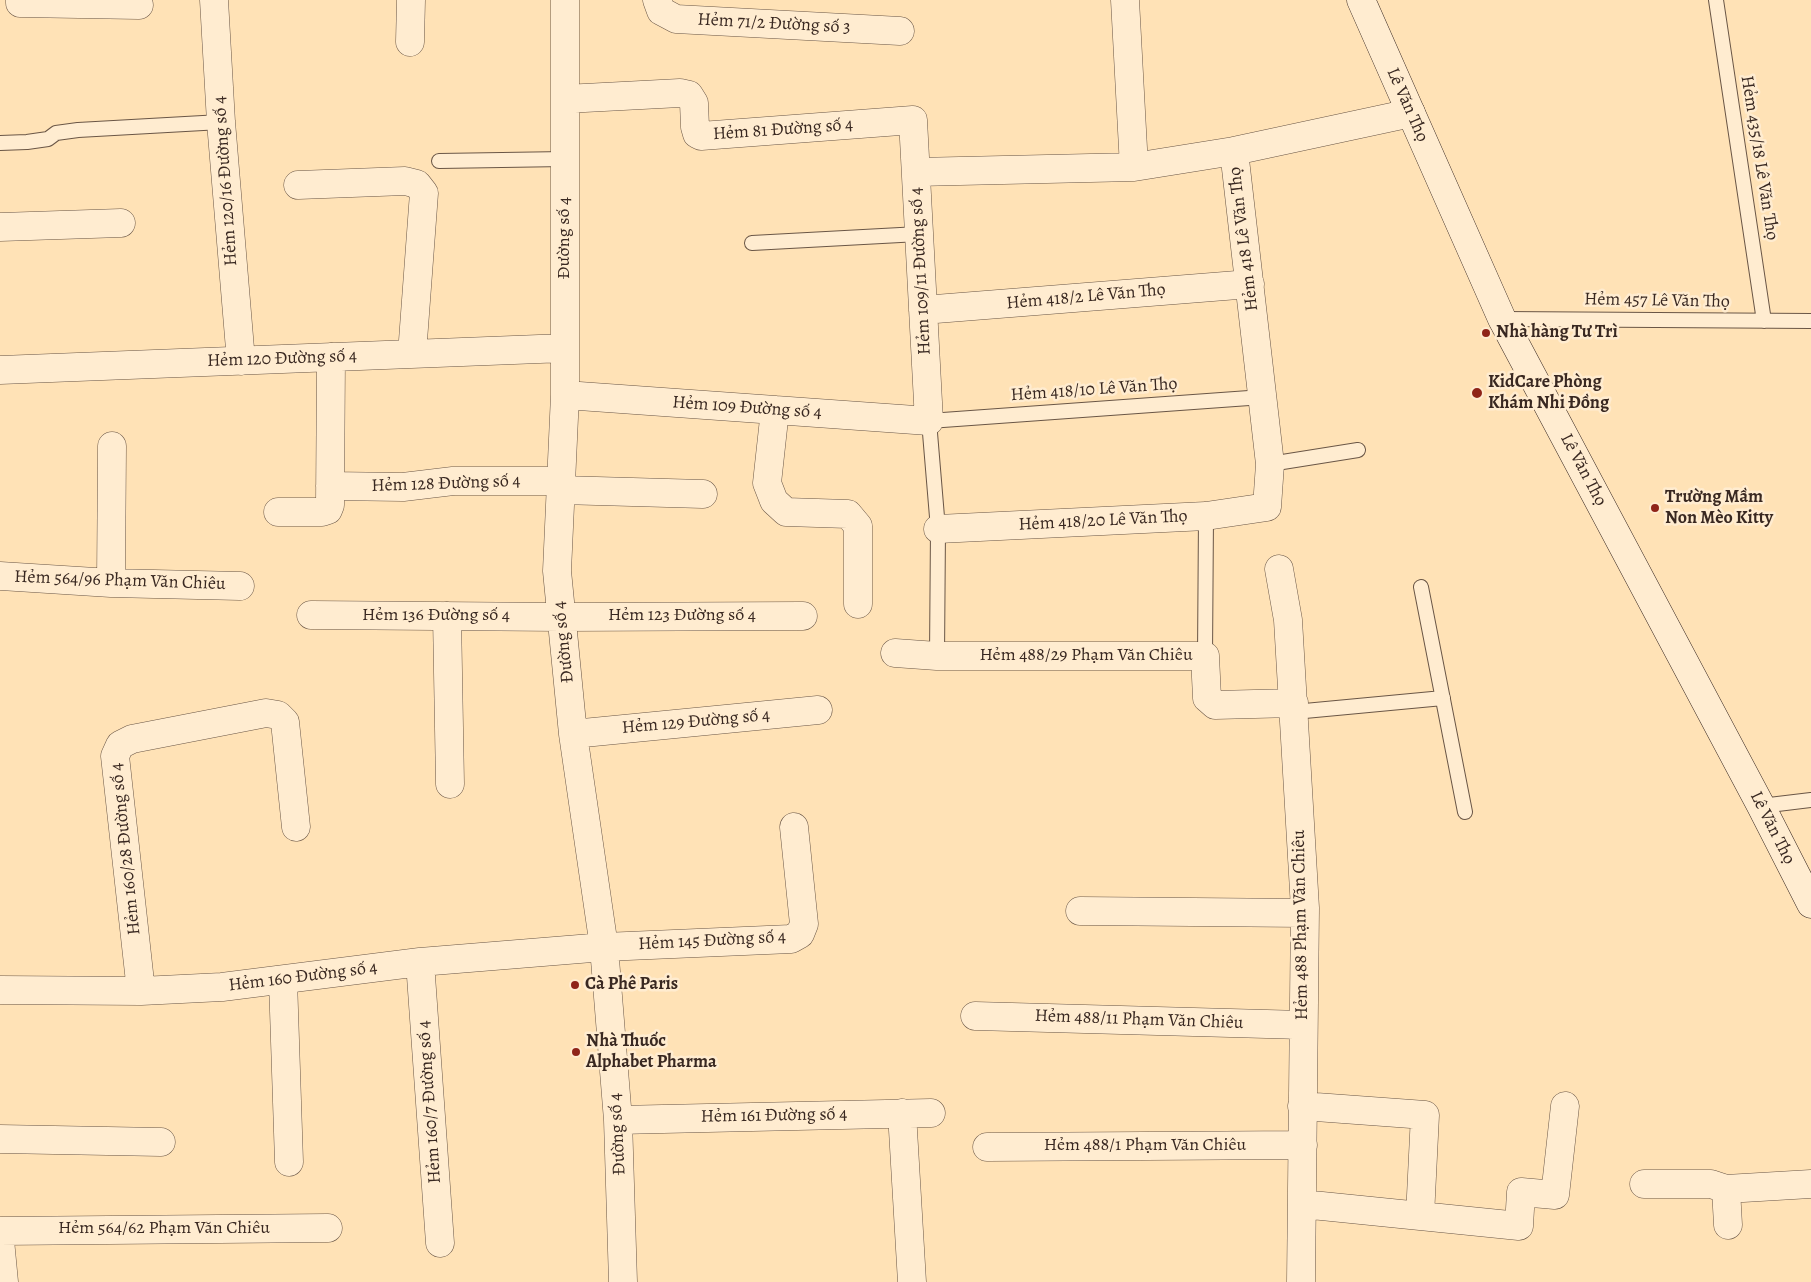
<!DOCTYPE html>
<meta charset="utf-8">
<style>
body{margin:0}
canvas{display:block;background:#ffe2b6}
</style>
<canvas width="1811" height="1282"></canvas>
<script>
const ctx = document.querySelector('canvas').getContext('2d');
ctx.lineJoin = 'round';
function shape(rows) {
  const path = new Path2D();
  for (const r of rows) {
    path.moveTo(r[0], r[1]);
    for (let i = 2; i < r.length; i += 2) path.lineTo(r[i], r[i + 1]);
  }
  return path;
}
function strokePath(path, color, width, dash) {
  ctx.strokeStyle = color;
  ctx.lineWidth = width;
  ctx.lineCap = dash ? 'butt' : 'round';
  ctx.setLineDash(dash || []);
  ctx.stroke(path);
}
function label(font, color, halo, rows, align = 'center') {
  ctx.font = font + ' Alegreya,serif';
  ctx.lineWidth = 5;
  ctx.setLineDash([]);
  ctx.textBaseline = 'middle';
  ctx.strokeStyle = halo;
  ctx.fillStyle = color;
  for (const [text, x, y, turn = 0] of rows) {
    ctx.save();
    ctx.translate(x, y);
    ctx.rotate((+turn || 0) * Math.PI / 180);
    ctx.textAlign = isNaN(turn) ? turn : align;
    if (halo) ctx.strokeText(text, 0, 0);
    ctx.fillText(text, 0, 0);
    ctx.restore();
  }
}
const lane = shape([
 [1716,0,1764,321],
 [0,143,27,142,48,139,56,133,78,130,221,122],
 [439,161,565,159],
 [752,243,919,234],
 [1502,319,1811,321],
 [1270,464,1358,450],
 [1421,587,1465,812],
 [937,656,938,529,929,421,1263,397],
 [1205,656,1206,516],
 [1294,712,1443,698],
 [1761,806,1811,800]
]);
const street = shape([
 [20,0,20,3,139,5],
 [214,0,221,122,241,361],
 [565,0,565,395,557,571,573,734,604,947,618,1120,623,1282],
 [657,0,661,11,676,19,900,31],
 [1125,0,1134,167],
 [410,42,411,0],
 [916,172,1134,167,1234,151],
 [298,185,405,181,417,184,424,193,412,354],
 [0,227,121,223],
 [923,310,1250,284],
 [0,370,565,348],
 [565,395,929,421,913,120,701,136,697,134,695,127,694,103,689,95,680,93,565,99],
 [775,410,767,483,774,501,786,512,848,514,858,526,858,604],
 [330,486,403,487,453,481,561,481],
 [561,490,703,494],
 [278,512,322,512,328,510,330,505,331,357],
 [938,529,1206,516,1267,507,1270,464,1234,151,1411,113],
 [1279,569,1288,620,1305,908,1301,1282],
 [0,576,111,583,240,586],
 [111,583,112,446],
 [311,615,561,617,803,616],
 [447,616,450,784],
 [895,653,937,656,1205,656,1207,698,1215,705,1294,703],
 [573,734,818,710],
 [1080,911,1305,913],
 [420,962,440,1243],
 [283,980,289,1162],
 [0,990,141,991,222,987,420,962,604,947,791,939,800,934,804,924,794,827],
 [141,991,115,756,120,745,132,739,266,713,278,715,285,722,296,827],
 [975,1016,1303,1025],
 [1302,1106,1425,1115,1420,1216],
 [902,1113,912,1282],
 [618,1120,931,1113],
 [0,1139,161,1142],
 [987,1147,1303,1145],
 [1644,1184,1711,1184,1726,1189,1811,1184],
 [1726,1189,1728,1225],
 [1302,1204,1519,1226,1521,1192,1555,1195,1565,1106],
 [0,1231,328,1228],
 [0,1240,4,1282]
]);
const secondary = shape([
 [1361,0,1502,319,1761,806,1811,904]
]);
strokePath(lane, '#6a5646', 16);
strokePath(street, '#6a5646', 29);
strokePath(secondary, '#392821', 29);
strokePath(lane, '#ffecd0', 14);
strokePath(street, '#ffecd0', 28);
strokePath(secondary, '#ffecd0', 28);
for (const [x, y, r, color] of [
 [1486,333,5,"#8f2418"],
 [1477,393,6,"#8f2418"],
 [1655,508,5,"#8f2418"],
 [575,985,5,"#8f2418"],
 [576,1052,5,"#8f2418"]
]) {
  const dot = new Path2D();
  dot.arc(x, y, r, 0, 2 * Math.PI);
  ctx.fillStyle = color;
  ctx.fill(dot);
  strokePath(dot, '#ffecd0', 2);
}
label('18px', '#392821', '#ffecd0', [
 ["Hẻm 71/2 Đường số 3",774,24,3],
 ["Lê Văn Thọ",1407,105,66],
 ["Hẻm 81 Đường số 4",783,130,-4],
 ["Hẻm 435/18 Lê Văn Thọ",1759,158,81],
 ["Hẻm 120/16 Đường số 4",226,181,-94],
 ["Đường số 4",565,238,-90],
 ["Hẻm 418 Lê Văn Thọ",1244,239,-97],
 ["Hẻm 109/11 Đường số 4",921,271,-93],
 ["Hẻm 418/2 Lê Văn Thọ",1086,297,-5],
 ["Hẻm 457 Lê Văn Thọ",1657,301,1],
 ["Hẻm 120 Đường số 4",282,359,-2],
 ["Hẻm 418/10 Lê Văn Thọ",1094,390,-4],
 ["Hẻm 109 Đường số 4",747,408,4],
 ["Lê Văn Thọ",1583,470,62],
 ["Hẻm 128 Đường số 4",446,484,-2],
 ["Hẻm 418/20 Lê Văn Thọ",1103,521,-3],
 ["Hẻm 564/96 Phạm Văn Chiêu",120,581,2],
 ["Hẻm 136 Đường số 4",436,616],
 ["Hẻm 123 Đường số 4",682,616],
 ["Đường số 4",564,642,-96],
 ["Hẻm 488/29 Phạm Văn Chiêu",1086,656],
 ["Hẻm 129 Đường số 4",696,722,-5],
 ["Lê Văn Thọ",1772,828,63],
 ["Hẻm 160/28 Đường số 4",126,849,-96],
 ["Hẻm 488 Phạm Văn Chiêu",1301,925,-91],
 ["Hẻm 145 Đường số 4",712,941,-3],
 ["Hẻm 160 Đường số 4",303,977,-7],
 ["Hẻm 488/11 Phạm Văn Chiêu",1139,1020,2],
 ["Hẻm 160/7 Đường số 4",430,1102,-94],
 ["Hẻm 161 Đường số 4",774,1116,-1],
 ["Đường số 4",618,1134,-93],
 ["Hẻm 488/1 Phạm Văn Chiêu",1145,1146],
 ["Hẻm 564/62 Phạm Văn Chiêu",164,1229]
]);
label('bold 18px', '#392821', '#ffecd0', [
 ["Nhà hàng Tư Trì",1496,333],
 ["KidCare Phòng",1488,383],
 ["Khám Nhi Đồng",1488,404],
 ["Trường Mầm",1665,498],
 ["Non Mèo Kitty",1665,519],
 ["Cà Phê Paris",585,985],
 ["Nhà Thuốc",586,1042],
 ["Alphabet Pharma",586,1063]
], 'left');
</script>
